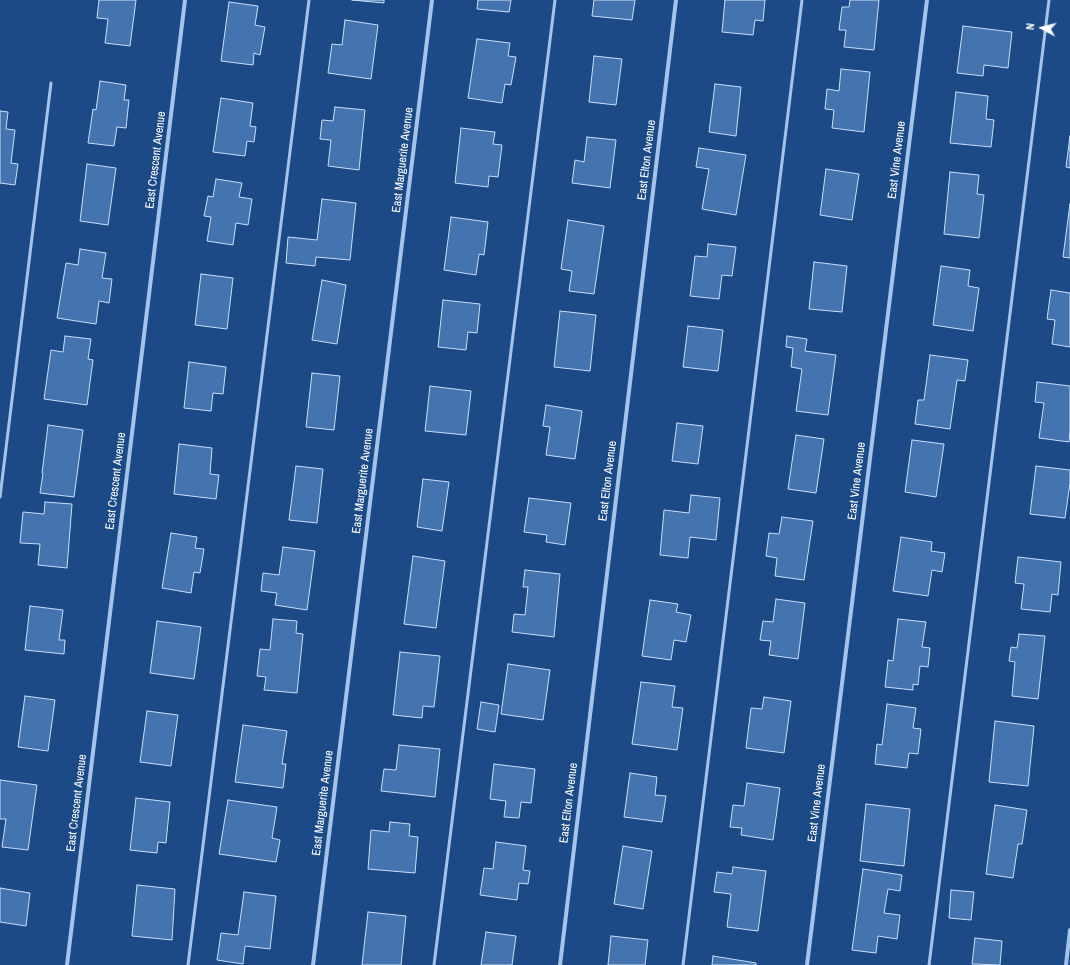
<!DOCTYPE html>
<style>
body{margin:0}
#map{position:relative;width:1070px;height:965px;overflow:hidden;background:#1c4a87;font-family:"Archivo Narrow",sans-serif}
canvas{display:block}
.north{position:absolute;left:1022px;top:8px;width:40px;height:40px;-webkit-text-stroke:3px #1c4a87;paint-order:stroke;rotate:277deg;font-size:11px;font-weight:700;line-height:16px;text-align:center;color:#fff}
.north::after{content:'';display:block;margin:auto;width:14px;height:18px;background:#fff;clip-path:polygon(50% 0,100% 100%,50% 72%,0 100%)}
</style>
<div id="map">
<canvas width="1070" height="965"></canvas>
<div class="north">N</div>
</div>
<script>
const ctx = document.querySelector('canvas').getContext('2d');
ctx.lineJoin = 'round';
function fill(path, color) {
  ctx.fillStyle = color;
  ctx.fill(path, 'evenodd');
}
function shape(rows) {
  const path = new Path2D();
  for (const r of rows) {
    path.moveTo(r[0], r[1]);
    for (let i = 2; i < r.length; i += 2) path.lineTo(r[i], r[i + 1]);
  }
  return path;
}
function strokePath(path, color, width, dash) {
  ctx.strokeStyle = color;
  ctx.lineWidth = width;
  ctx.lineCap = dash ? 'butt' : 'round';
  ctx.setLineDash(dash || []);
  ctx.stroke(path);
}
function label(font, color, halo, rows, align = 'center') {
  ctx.font = font + ' "Archivo Narrow",sans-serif';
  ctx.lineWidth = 3;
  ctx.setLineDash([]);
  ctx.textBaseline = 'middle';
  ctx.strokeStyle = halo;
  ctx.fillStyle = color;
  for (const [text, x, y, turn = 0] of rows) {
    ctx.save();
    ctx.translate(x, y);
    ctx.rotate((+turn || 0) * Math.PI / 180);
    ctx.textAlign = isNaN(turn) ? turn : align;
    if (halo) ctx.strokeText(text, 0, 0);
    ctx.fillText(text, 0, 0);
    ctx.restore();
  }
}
const building = shape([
 [99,0,136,0,130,46,105,43,108,19,97,18,99,0],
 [352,0,384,0,384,3,352,0],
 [478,0,511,0,509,12,477,9,478,0],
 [594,0,635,0,632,20,592,16,594,0],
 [725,0,765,0,763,21,755,20,753,35,722,32,725,0],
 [850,0,879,0,874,50,844,47,846,30,839,30,842,7,849,7,850,0],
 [229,2,258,6,255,25,265,27,260,55,254,53,253,65,221,61,229,2],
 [345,20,378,25,371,79,328,73,332,44,342,45,345,20],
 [963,26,1012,32,1008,68,984,65,983,76,957,73,963,26],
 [477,39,510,43,508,56,516,57,511,85,505,84,502,103,468,98,477,39],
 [594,56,622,59,616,105,589,102,594,56],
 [841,69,870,72,864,132,832,128,834,110,825,109,827,89,839,91,841,69],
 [100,81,126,85,124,100,129,100,126,128,117,127,114,146,88,143,93,109,96,110,100,81],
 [715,84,741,87,736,136,709,132,715,84],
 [956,92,988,96,986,119,994,120,991,147,950,143,956,92],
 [221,98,253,103,250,126,256,127,254,142,247,141,245,156,213,152,221,98],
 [335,107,365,110,359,170,328,166,331,140,320,139,322,120,333,121,335,107],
 [0,111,8,112,6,129,15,130,11,163,18,164,15,185,0,183,0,111],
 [461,128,495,132,493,144,502,145,498,177,489,176,488,187,455,183,461,128],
 [1070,136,1070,168,1066,167,1070,136],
 [587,137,616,140,610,188,572,183,575,160,584,162,587,137],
 [699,148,746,155,736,215,702,209,709,169,696,167,699,148],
 [87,164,116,168,108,225,80,221,87,164],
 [826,169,859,174,852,220,820,215,826,169],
 [950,172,979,175,977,194,984,195,979,238,944,234,950,172],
 [216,179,242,183,239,197,252,199,248,225,236,223,233,245,207,241,211,217,204,216,208,196,213,197,216,179],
 [322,199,356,203,350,260,316,257,315,266,286,263,288,237,317,240,322,199],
 [1070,204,1070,258,1063,257,1070,204],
 [451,217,488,222,484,255,479,254,476,275,444,270,451,217],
 [568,220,604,226,594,294,569,291,572,271,561,269,568,220],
 [708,244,736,247,732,276,722,275,719,299,690,296,695,256,707,257,708,244],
 [80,249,106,253,102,278,112,279,109,303,99,301,96,324,57,318,66,263,78,265,80,249],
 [814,262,847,266,842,312,809,309,814,262],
 [941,266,970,270,968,286,979,288,973,331,933,325,941,266],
 [201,274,233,278,227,329,195,325,201,274],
 [322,280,346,285,337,344,312,340,322,280],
 [1051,290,1070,293,1070,347,1052,344,1055,320,1047,319,1051,290],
 [443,300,480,304,477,333,468,332,466,350,438,347,443,300],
 [560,311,596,315,590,371,554,367,560,311],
 [688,326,723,330,718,371,683,367,688,326],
 [65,336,91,339,88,359,93,360,87,405,44,399,51,350,63,352,65,336],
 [787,336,807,339,805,351,836,355,828,415,796,411,802,369,791,367,793,348,786,347,787,336],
 [930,355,968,360,965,381,957,380,950,429,915,424,918,400,924,400,930,355],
 [189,362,226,367,223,394,213,393,211,411,184,408,189,362],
 [312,373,340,376,334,430,306,427,312,373],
 [1037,382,1070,386,1070,431,1069,442,1039,438,1044,403,1035,402,1037,382],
 [430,386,471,391,466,435,425,431,430,386],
 [546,405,582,411,575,459,546,455,550,427,543,426,546,405],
 [677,423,703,426,698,464,672,461,677,423],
 [48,425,83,430,74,497,40,493,43,473,42,473,48,425],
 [796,435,824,439,816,493,788,489,796,435],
 [912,440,944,444,936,497,905,492,912,440],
 [179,444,212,448,210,474,219,475,216,499,174,494,179,444],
 [296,466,323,469,317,523,289,520,296,466],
 [1036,466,1070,470,1070,483,1065,518,1030,514,1036,466],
 [423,479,449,482,442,531,417,527,423,479],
 [691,495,720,498,716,540,690,537,688,558,660,555,664,510,689,513,691,495],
 [529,498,571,503,565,545,546,542,547,535,524,532,529,498],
 [45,502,72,504,67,568,38,565,40,544,20,543,23,512,44,514,45,502],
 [782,517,813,521,804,580,775,576,777,558,766,556,769,533,779,534,782,517],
 [171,533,197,537,195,548,204,549,200,573,194,572,191,593,162,588,171,533],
 [901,537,932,542,931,551,945,553,942,572,932,570,928,596,893,591,901,537],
 [283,547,315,551,307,610,275,605,277,593,261,591,263,573,279,575,283,547],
 [413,556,445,561,436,628,404,624,413,556],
 [1018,557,1061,562,1058,595,1052,594,1050,612,1021,609,1024,584,1015,583,1018,557],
 [525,570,560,574,554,637,512,632,514,614,525,615,528,587,523,587,525,570],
 [776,599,805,603,798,659,769,655,771,641,760,640,763,621,773,622,776,599],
 [650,600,678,604,676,612,691,615,686,642,674,640,671,660,642,656,650,600],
 [30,606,63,610,59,640,65,640,64,654,25,650,30,606],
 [273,619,297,621,296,633,303,634,297,693,264,690,266,677,257,676,260,649,270,650,273,619],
 [898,619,926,622,922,647,930,648,928,667,920,666,918,685,913,684,913,690,885,687,888,660,893,661,898,619],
 [157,621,201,627,194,679,150,673,157,621],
 [1019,634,1045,636,1038,699,1012,696,1015,662,1009,661,1011,647,1017,648,1019,634],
 [400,652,440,656,434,707,423,706,422,718,393,715,400,652],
 [508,664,550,670,543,720,501,714,508,664],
 [641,682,675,686,672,707,683,708,677,750,632,744,641,682],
 [25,696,55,700,48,751,18,747,25,696],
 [764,697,791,701,784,753,746,748,751,708,762,709,764,697],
 [481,702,499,705,495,732,477,729,481,702],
 [887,704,916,708,913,728,921,729,918,754,909,753,907,768,875,764,877,744,882,745,887,704],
 [147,711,178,715,171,766,140,762,147,711],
 [995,721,1034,726,1028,786,989,782,995,721],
 [243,725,287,731,282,764,286,764,283,788,235,782,243,725],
 [399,745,440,749,435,797,381,791,384,769,396,770,399,745],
 [494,764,535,769,531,803,521,802,519,818,504,817,506,801,490,799,494,764],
 [630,773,657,777,655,795,666,796,662,822,624,817,630,773],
 [0,780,37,785,28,850,2,847,6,819,0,819,0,780],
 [747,783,780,788,773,840,741,835,742,828,730,827,733,805,744,806,747,783],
 [136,798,170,802,166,843,158,842,157,853,130,850,136,798],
 [228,800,277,807,272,838,280,840,276,862,219,854,228,800],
 [866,804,910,809,904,866,860,861,866,804],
 [995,805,1027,810,1022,844,1018,844,1013,878,986,874,995,805],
 [390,822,410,824,409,836,418,837,415,873,368,869,371,830,389,832,390,822],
 [496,842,526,846,523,870,530,871,528,884,519,883,517,900,480,895,484,868,493,869,496,842],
 [623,846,652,851,643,909,614,904,623,846],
 [733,867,766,871,758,931,727,927,731,894,714,892,717,872,732,874,733,867],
 [863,869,902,875,900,891,888,889,884,913,900,915,897,939,878,936,876,953,852,950,863,869],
 [137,885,175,889,172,940,132,936,137,885],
 [0,888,30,893,26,926,0,922,0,888],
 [951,890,974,892,971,920,949,918,951,890],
 [244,892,276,896,270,949,245,946,243,964,217,960,221,933,238,935,244,892],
 [368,912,406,916,401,965,362,965,368,912],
 [486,932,516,936,512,965,481,965,486,932],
 [611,936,648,940,645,965,608,965,611,936],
 [975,938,1002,941,1000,965,972,964,975,938],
 [713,956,756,963,756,965,712,965,713,956]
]);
fill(building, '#4474af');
strokePath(building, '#c9dff8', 1);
strokePath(shape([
 [0,497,51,83],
 [188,965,309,0],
 [434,965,555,0],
 [683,965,802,0],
 [929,965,1049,0]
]), '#a5c4eb', 3);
strokePath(shape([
 [67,965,185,0],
 [313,965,432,0],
 [560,965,676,0],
 [807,965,927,0],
 [1066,965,1070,930]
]), '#a5c4eb', 4);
label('12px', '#fff', '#1c4a87', [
 ["East Crescent Avenue",156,160,-83],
 ["East Marguerite Avenue",403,160,-83],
 ["East Elton Avenue",647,160,-83],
 ["East Vine Avenue",897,160,-83],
 ["East Crescent Avenue",116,481,-83],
 ["East Marguerite Avenue",363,481,-83],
 ["East Elton Avenue",608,481,-83],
 ["East Vine Avenue",857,481,-83],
 ["East Crescent Avenue",77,803,-83],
 ["East Marguerite Avenue",323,803,-83],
 ["East Elton Avenue",569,803,-83],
 ["East Vine Avenue",817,803,-83]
]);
</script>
